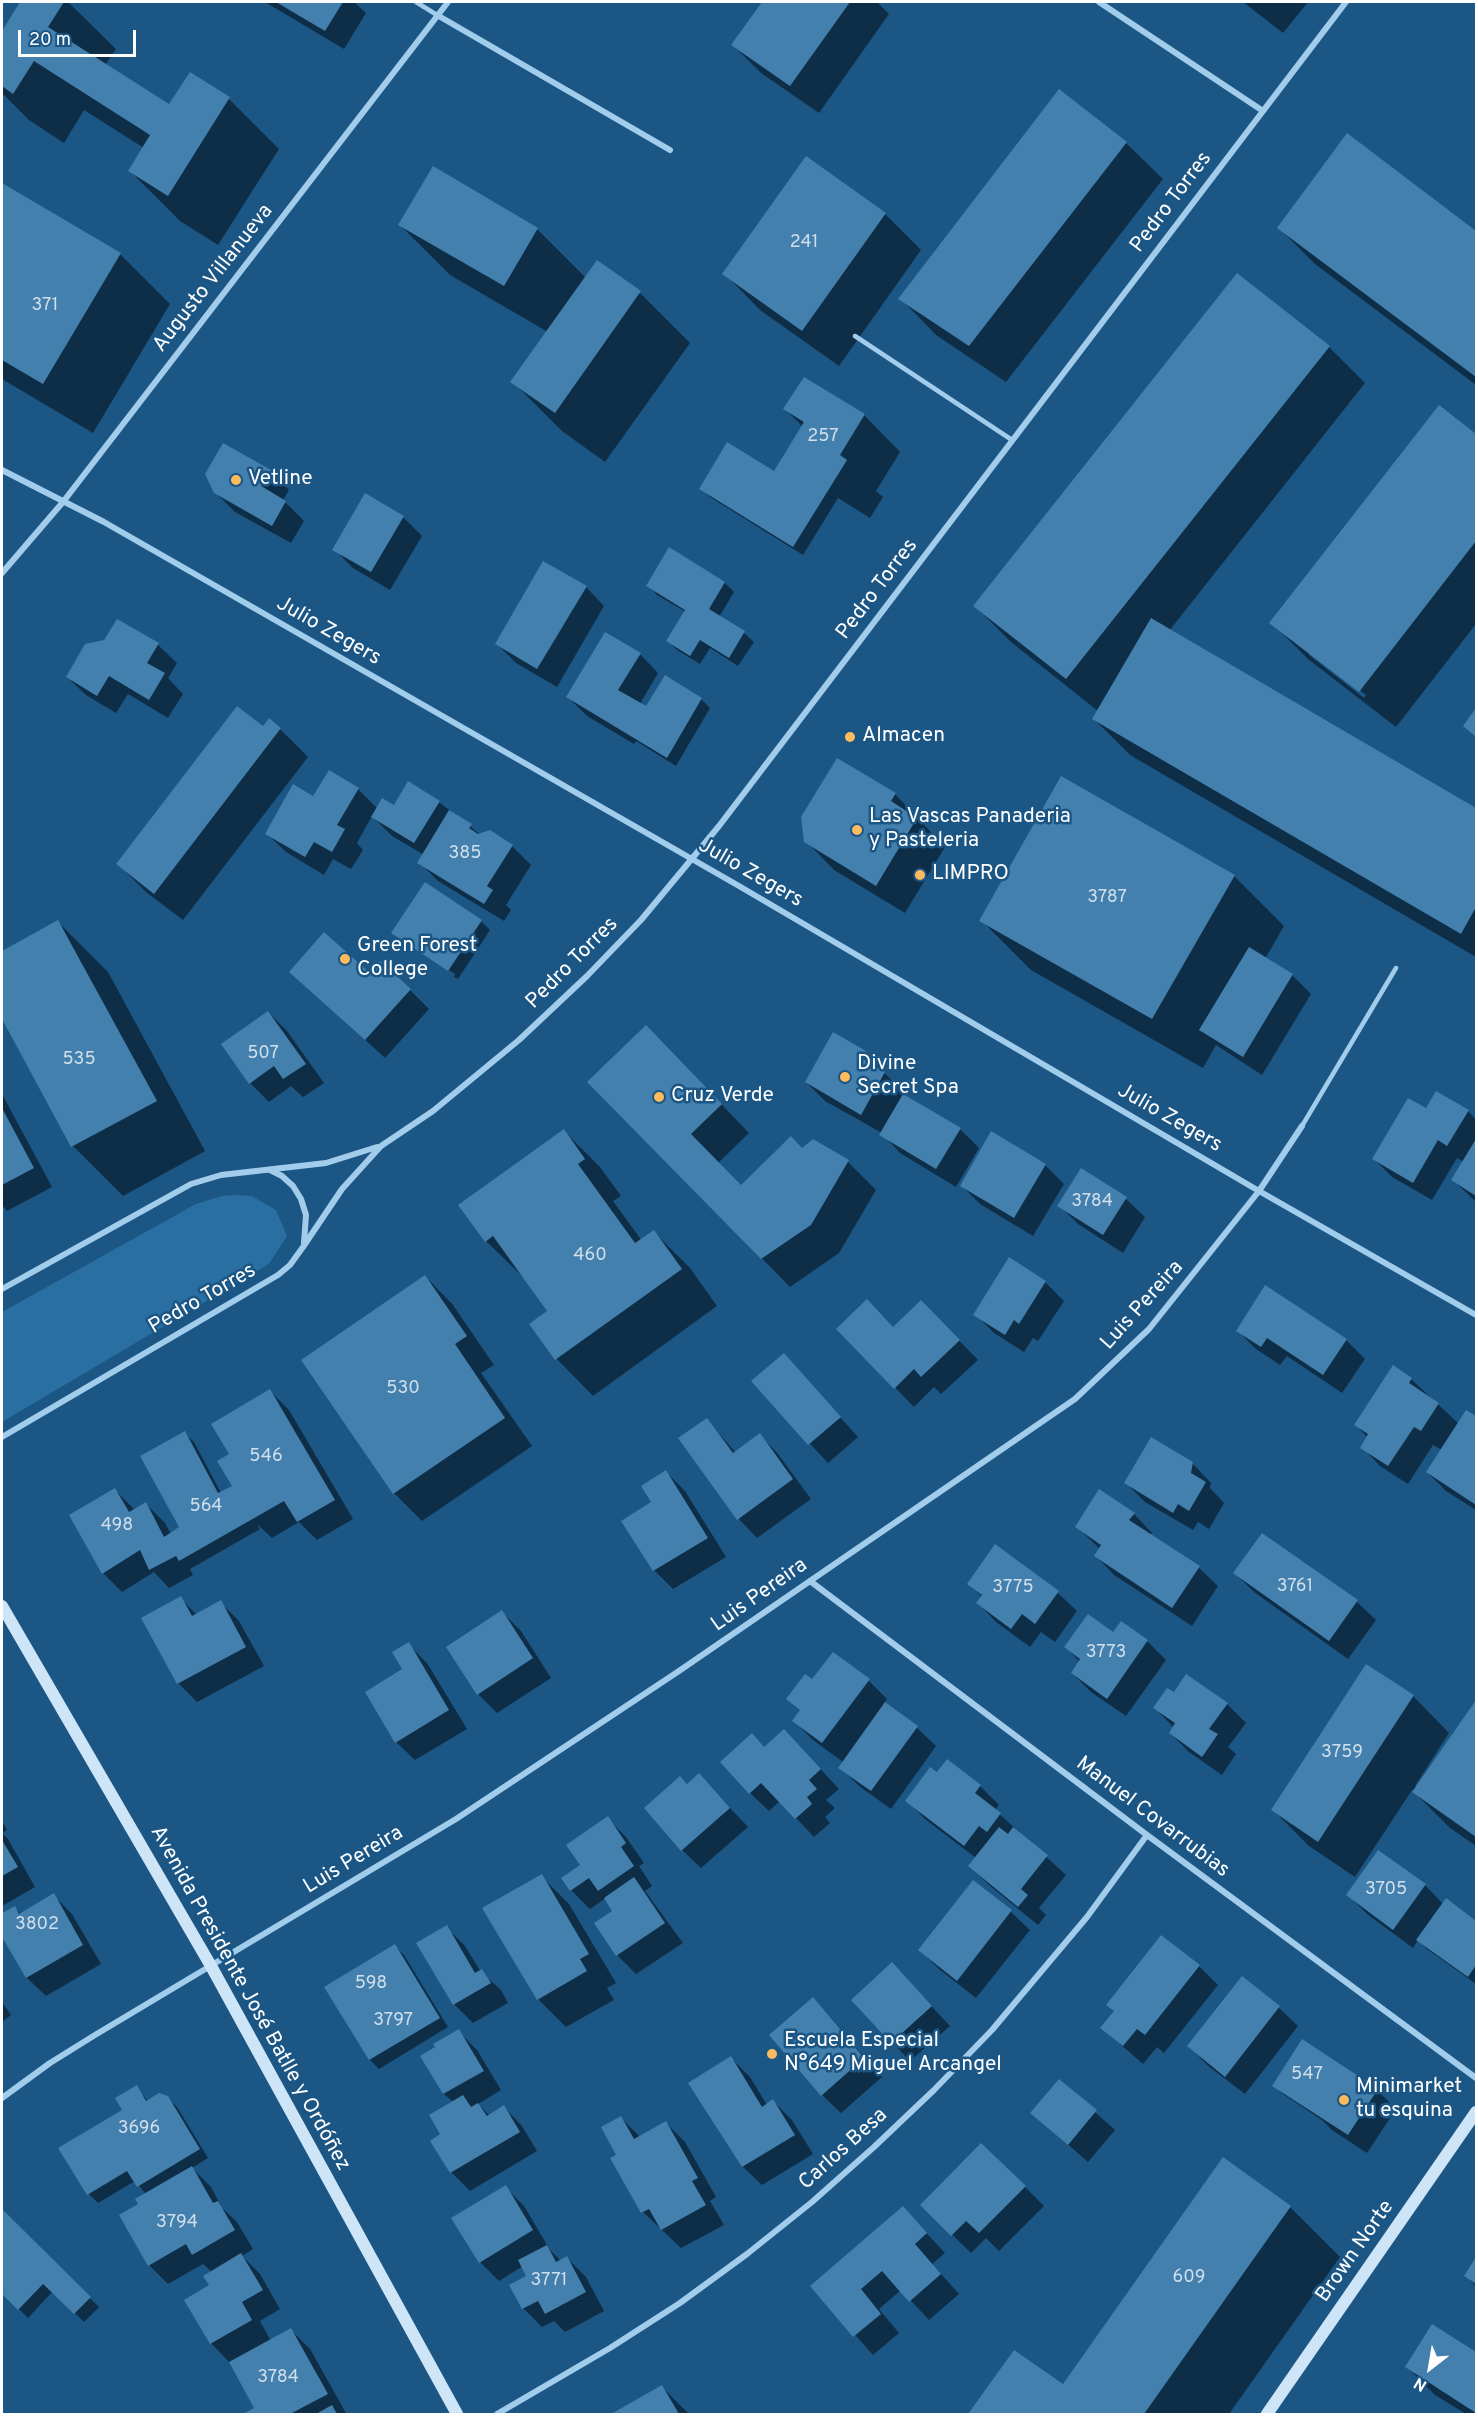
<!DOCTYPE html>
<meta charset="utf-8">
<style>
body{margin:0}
#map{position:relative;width:1478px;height:2416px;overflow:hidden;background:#1b5685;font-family:Overpass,sans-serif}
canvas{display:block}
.frame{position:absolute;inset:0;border:3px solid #fff;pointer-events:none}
.north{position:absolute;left:1400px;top:2338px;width:60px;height:60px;-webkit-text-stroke:4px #1b5685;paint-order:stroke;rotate:211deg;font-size:16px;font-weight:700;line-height:24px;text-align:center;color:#fff}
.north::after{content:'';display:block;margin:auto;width:21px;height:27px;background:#fff;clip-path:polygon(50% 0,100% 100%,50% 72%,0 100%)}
.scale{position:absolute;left:18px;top:30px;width:118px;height:27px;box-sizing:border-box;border:3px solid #fff;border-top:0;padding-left:8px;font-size:18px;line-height:21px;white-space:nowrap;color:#fff;-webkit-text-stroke:4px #1b5685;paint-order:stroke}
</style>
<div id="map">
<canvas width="1478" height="2416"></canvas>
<div class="frame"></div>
<div class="north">N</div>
<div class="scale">20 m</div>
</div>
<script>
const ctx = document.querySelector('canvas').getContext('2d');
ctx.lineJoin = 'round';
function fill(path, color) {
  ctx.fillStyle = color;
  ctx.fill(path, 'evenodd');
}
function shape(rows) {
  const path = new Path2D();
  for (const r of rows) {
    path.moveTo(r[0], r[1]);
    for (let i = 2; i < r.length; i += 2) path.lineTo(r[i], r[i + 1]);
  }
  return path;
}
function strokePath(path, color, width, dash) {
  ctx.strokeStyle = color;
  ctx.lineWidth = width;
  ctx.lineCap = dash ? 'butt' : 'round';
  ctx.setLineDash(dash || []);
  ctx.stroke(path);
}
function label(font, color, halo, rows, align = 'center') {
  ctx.font = font + ' Overpass,sans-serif';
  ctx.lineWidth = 5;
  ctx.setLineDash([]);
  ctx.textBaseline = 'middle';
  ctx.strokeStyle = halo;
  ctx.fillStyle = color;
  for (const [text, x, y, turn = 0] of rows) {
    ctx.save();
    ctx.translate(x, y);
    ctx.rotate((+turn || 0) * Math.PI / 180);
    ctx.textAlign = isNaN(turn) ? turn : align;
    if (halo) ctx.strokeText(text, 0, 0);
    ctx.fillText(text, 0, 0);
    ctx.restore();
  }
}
fill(shape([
 [235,1195,252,1196,276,1210,287,1236,269,1264,2,1422,2,1312,196,1204,222,1196]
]), '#2a6fa2');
fill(shape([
 [22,2,68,2,116,49,105,65,169,106,190,74,229,99,279,149,218,245,180,221,130,171,144,148,84,110,64,143,29,120,2,93,2,34],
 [265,2,354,2,366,13,344,49],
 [764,2,877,2,889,14,819,113,761,73,733,45],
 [1243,2,1308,2,1283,33],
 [1059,91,1126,143,1163,179,1006,382,936,335,900,298],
 [1347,136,1476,233,1476,385,1315,264,1279,228],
 [2,184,120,254,170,304,93,433,2,379],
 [885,214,921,250,839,366,760,310,724,273],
 [400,225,537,229,586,278,597,262,640,293,690,343,605,462,562,431,512,381,548,332,450,275],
 [1329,347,1365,383,1169,631,1476,810,1476,957,1130,755,1094,719,1098,711,1011,642,975,606],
 [1439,407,1476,436,1476,624,1396,727,1308,659,1271,622],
 [1309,651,1366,695,1364,698,1309,655],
 [785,409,864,415,900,452,876,491,883,497,870,518,838,498,803,555,710,497,701,488,774,473,803,427],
 [270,471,289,490,283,500,304,521,291,543,235,512,215,492],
 [403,517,422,536,390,590,353,568,334,549],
 [670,549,725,583,734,592,719,617,744,633,754,642,738,666,710,648,700,664,677,650,668,641,686,612,657,595,648,585],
 [586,587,604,606,557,687,516,663,497,644],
 [158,645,177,663,168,678,183,694,168,718,128,694,116,713,86,695,67,677],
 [640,654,658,673,640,704,647,708,701,699,710,708,676,766,636,741,634,744,587,716,568,697],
 [264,728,280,729,308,757,183,920,146,892,118,864],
 [358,789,378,809,439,802,481,835,512,846,531,865,506,905,511,910,504,921,438,881,419,862,424,855,392,836,372,816,357,843,363,850,351,869,333,859,324,875,286,852,267,834,314,799],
 [895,794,945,847,905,913,834,870,806,841],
 [1234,876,1284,926,1265,959,1292,975,1311,994,1262,1075,1216,1045,1203,1068,1031,970,981,920],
 [481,921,490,930,458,979,454,977,455,974,401,938,401,941,393,933],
 [58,922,108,972,205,1151,123,1196,73,1146,2,1016,2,953],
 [291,972,370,975,410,990,429,1009,385,1058],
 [268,1012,287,1031,324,1083,303,1097,291,1086,269,1102,250,1083],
 [865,1053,903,1092,902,1095,960,1129,979,1148,956,1187,900,1153,882,1133,825,1101,806,1082],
 [674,1055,749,1133,718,1163,741,1186,802,1150,848,1162,876,1190,839,1253,790,1287,589,1082],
 [2,1094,52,1187,7,1211,2,1205],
 [1427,1111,1468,1111,1476,1120,1476,1202,1453,1180,1464,1162,1457,1158,1432,1200,1392,1177,1374,1159],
 [564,1131,600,1167,621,1196,613,1201,642,1241,654,1232,690,1268,717,1306,593,1396,557,1359,531,1324,549,1311,524,1276,523,1277,486,1241],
 [1045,1165,1064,1184,1033,1236,980,1204,961,1185],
 [1126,1199,1145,1217,1123,1253,1078,1224,1059,1205],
 [425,1276,453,1305,494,1365,481,1373,532,1446,422,1521,394,1493],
 [1045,1282,1064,1301,1038,1341,1033,1338,1024,1352,994,1333,975,1314],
 [940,1321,978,1360,941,1394,934,1387,914,1407,838,1329,893,1328],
 [1237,1330,1346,1340,1365,1359,1342,1393,1287,1356,1280,1365,1256,1349],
 [784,1355,858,1437,828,1463,753,1382],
 [1394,1367,1411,1379,1459,1424,1467,1412,1476,1418,1476,1510,1446,1491,1427,1472,1442,1450,1433,1445,1408,1484,1380,1466,1362,1447,1368,1438,1356,1425],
 [270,1391,289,1410,353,1519,317,1540,299,1522,272,1538,257,1524,260,1529,190,1569,193,1575,169,1588,154,1572,122,1592,103,1573,115,1490,134,1509,146,1504,165,1523,171,1534,181,1528,184,1433,194,1442,221,1493,234,1487,231,1454],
 [707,1420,736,1453,760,1435,778,1454,811,1499,757,1538,739,1519],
 [1192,1463,1211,1483,1210,1488,1224,1503,1209,1529,1198,1522,1193,1530,1145,1502,1126,1483],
 [666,1472,685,1491,726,1557,673,1589,654,1570,623,1521,653,1502],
 [1134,1514,1152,1533,1150,1536,1199,1568,1218,1586,1192,1626,1114,1575,1096,1556,1100,1549,1077,1527],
 [996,1547,1058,1593,1077,1611,1055,1642,1041,1632,1030,1647,996,1622,978,1603,982,1597,969,1583],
 [1235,1573,1357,1602,1376,1620,1348,1659,1254,1592],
 [180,1598,197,1615,220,1602,239,1621,264,1666,197,1702,178,1683],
 [502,1612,521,1631,551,1678,497,1713,478,1694],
 [1121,1623,1147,1641,1166,1660,1126,1716,1091,1692,1072,1673,1080,1662,1066,1647,1113,1634],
 [408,1644,427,1663,467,1729,415,1760,396,1742],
 [812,1681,869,1681,887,1699,884,1704,917,1728,936,1746,891,1809,859,1786,840,1767,843,1762,813,1740,794,1721,801,1711,788,1699],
 [1174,1694,1227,1704,1246,1723,1228,1747,1236,1754,1222,1775,1189,1752,1170,1733,1174,1728,1155,1708],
 [1413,1696,1449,1733,1415,1786,1417,1787,1476,1702,1476,1846,1450,1828,1412,1790,1355,1877,1309,1846,1273,1810],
 [765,1749,803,1750,839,1789,826,1800,835,1808,825,1817,830,1823,814,1837,780,1801,769,1811,750,1793],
 [699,1775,748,1827,701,1868,682,1850,687,1785],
 [980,1786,999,1805,995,1810,1066,1875,1039,1908,1046,1915,1038,1925,989,1885,970,1866,976,1858,925,1819,907,1800],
 [607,1818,626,1837,644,1863,639,1866,652,1886,645,1891,683,1943,636,1974,617,1955,614,1911,606,1898,590,1909,571,1890,563,1879,582,1866],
 [2,1821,7,1830,2,1833,8,1839,35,1887,2,1906],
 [1379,1852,1425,1885,1443,1904,1446,1900,1476,1922,1476,1984,1427,1949,1418,1940,1413,1948,1367,1914,1348,1895],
 [541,1876,569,1904,616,1983,607,1988,614,2000,566,2027,538,1999],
 [973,1882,1011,1912,1030,1930,976,1998,939,1969,920,1950],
 [53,1895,72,1914,101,1964,46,1996,27,1978,2,1934,2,1915,14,1907,21,1914],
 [446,1927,465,1946,481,1972,501,1990,508,2003,473,2023,454,2004],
 [395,1946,404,1955,448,2027,379,2069,370,2060],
 [892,1964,950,2026,910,2061,892,2042],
 [1199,1966,1218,1985,1164,2053,1157,2047,1143,2064,1102,2028,1115,2012],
 [1242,1978,1279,2008,1298,2026,1245,2094,1207,2065,1189,2046],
 [813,2000,882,2077,841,2113,822,2095],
 [2,2002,11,2015,2,2022],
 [458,2031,477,2050,501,2090,478,2104,490,2116,504,2107,522,2126,537,2151,470,2191,451,2172,432,2141,443,2135,453,2102,444,2094,422,2057],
 [731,2058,750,2077,767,2105,773,2101,792,2120,813,2154,762,2185,743,2167,690,2084],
 [1060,2081,1115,2130,1088,2162,1032,2113],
 [1274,2085,1377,2090,1396,2109,1367,2153,1332,2130,1322,2120,1283,2094],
 [136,2087,148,2101,167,2097,177,2107,208,2158,192,2168,211,2187,222,2208,237,2222,253,2249,242,2256,260,2274,280,2309,260,2321,271,2341,291,2330,310,2349,346,2413,246,2414,256,2409,230,2363,211,2343,212,2272,203,2264,168,2284,149,2265,121,2216,140,2205,146,2194,135,2181,98,2203,89,2194,61,2148,124,2110],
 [621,2118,640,2137,666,2123,685,2142,716,2197,710,2201,724,2225,681,2248,643,2212,618,2155],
 [505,2187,524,2206,550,2250,561,2261,567,2258,586,2277,604,2311,565,2332,554,2321,542,2327,523,2308,528,2277,523,2266,499,2281,480,2262],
 [1025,2187,1044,2206,999,2251,986,2238,971,2253,922,2205],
 [1290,2207,1340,2257,1229,2414,970,2414,1014,2352,1063,2386],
 [903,2208,945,2253,932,2264,959,2294,929,2320,901,2290,879,2309,899,2333,873,2355,812,2286],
 [2,2211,99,2307,84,2322,53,2291,28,2318,2,2292],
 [1476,2260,1476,2286,1466,2276],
 [1432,2326,1476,2354,1476,2414,1466,2414,1435,2395,1407,2367],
 [662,2387,689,2414,614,2414]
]), '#0007');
fill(shape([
 [20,2,64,2,48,27,169,104,190,72,230,97,168,196,128,171,150,135,34,61,13,94,2,86,2,31],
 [276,2,343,2,325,31],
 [762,2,850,2,790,86,731,45],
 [1059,89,1127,142,969,346,898,299],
 [1347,133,1476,231,1476,377,1277,228],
 [806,156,886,213,802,331,722,274],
 [433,166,538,228,504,286,398,225],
 [2,183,121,253,43,384,2,360],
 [597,260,641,291,555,413,510,382],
 [1237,273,1330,346,1066,679,973,606],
 [804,377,865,414,840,455,847,460,793,547,699,489,727,442,774,471,804,422,783,409],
 [1439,405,1476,434,1476,541,1359,692,1269,623],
 [223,443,271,470,261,486,286,501,272,526,214,493,205,474],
 [365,493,404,516,371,572,332,550],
 [669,547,725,582,709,609,745,631,729,658,700,640,690,656,666,641,685,610,646,586],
 [543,561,587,586,537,669,495,644],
 [1151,618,1476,808,1476,907,1461,934,1092,719],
 [117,619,159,643,147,663,165,673,149,700,109,676,97,696,66,677,85,644,104,640],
 [605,632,641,653,618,690,646,706,665,675,702,698,667,758,566,697],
 [237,706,263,726,269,718,281,728,154,894,116,864],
 [1476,708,1476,737,1463,726],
 [837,758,896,793,891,801,917,818,876,886,804,842,801,817],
 [329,770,359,788,337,825,345,829,332,852,314,842,305,857,265,834,293,784,313,796],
 [1061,776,1235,875,1152,1019,979,921],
 [408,781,440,801,414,843,371,817,382,798,394,805],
 [449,810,472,824,469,828,478,834,490,830,513,845,487,886,493,890,484,904,417,863],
 [425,882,482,920,448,971,391,933],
 [58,920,157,1101,71,1147,2,1019,2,951],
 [324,932,370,973,380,961,411,989,365,1040,289,972],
 [1249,947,1293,974,1243,1057,1199,1030],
 [268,1011,306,1064,283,1079,274,1066,249,1084,221,1044],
 [646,1025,722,1104,691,1134,741,1185,791,1136,802,1148,813,1139,849,1160,811,1225,761,1259,587,1082],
 [833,1032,866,1051,862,1058,885,1072,861,1115,805,1082],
 [1436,1091,1469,1110,1447,1146,1438,1140,1413,1183,1372,1159,1408,1098,1426,1108],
 [903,1094,961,1128,936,1169,879,1135],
 [2,1108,34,1168,2,1185],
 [564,1129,585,1159,578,1164,635,1243,654,1230,682,1269,555,1360,529,1324,547,1311,493,1236,485,1242,458,1205],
 [991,1131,1046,1164,1014,1218,960,1186],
 [1476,1139,1476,1196,1451,1180],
 [1081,1168,1127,1197,1103,1235,1057,1206],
 [1009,1257,1046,1281,1019,1324,1014,1320,1005,1335,973,1315],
 [425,1275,467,1336,455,1344,505,1418,393,1494,301,1360],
 [1265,1285,1347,1339,1323,1375,1267,1338,1261,1347,1236,1331],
 [867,1299,893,1327,921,1300,960,1340,921,1377,914,1369,894,1389,836,1329],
 [784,1353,841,1417,808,1445,751,1381],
 [1393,1365,1412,1378,1409,1383,1439,1403,1421,1431,1414,1427,1388,1466,1360,1448,1368,1434,1354,1425],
 [270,1389,335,1500,297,1522,284,1501,179,1561,176,1556,149,1570,140,1550,102,1574,69,1515,115,1488,129,1512,146,1502,164,1537,179,1527,140,1456,185,1431,218,1493,232,1486,217,1461,229,1454,211,1424],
 [1466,1410,1476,1416,1476,1505,1426,1472],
 [707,1418,733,1453,760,1433,793,1479,737,1520,678,1438],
 [1151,1437,1193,1462,1191,1473,1206,1482,1189,1511,1178,1504,1173,1513,1124,1483],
 [666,1470,708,1538,653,1571,621,1521,651,1502,641,1486],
 [1099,1489,1135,1513,1129,1520,1200,1566,1172,1608,1094,1556,1101,1545,1075,1527],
 [1262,1533,1358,1600,1329,1641,1233,1573],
 [995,1544,1059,1591,1035,1624,1022,1614,1011,1629,976,1603,982,1595,967,1584],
 [181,1596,192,1616,221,1600,246,1647,177,1684,141,1618],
 [502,1610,533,1658,477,1695,446,1647],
 [1088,1614,1113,1632,1121,1621,1148,1640,1107,1699,1071,1673,1080,1659,1064,1647],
 [409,1642,449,1710,395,1743,365,1692,402,1669,392,1652],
 [833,1652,870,1679,822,1743,792,1721,800,1710,786,1699,805,1674,812,1679],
 [1366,1664,1414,1695,1318,1842,1271,1810],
 [1186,1674,1228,1703,1209,1729,1218,1734,1202,1757,1169,1733,1175,1723,1153,1708,1167,1688,1174,1692],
 [1476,1700,1476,1837,1412,1792],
 [885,1702,918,1726,871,1791,838,1768],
 [784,1729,821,1769,809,1780,817,1789,807,1797,812,1804,795,1819,761,1783,749,1794,720,1762,752,1733,764,1747],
 [947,1759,981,1785,975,1793,1001,1813,987,1832,979,1826,964,1846,905,1801,930,1767,937,1772],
 [699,1773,730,1808,681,1851,644,1808,680,1776,687,1784],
 [608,1816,626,1843,621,1847,634,1866,598,1891,589,1878,570,1891,561,1878,580,1865,566,1845],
 [999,1827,1008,1834,1013,1827,1048,1855,1021,1889,1028,1895,1018,1907,968,1866],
 [2,1840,18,1867,2,1876],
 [1378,1850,1426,1884,1393,1930,1346,1895],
 [542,1874,589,1954,580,1959,587,1971,537,2000,482,1908],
 [634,1877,665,1923,616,1956,594,1923,612,1911,604,1898],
 [973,1880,1012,1910,957,1981,918,1950],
 [54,1893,83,1945,26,1978,2,1937,2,1913,15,1906,19,1914],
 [1446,1898,1476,1921,1476,1965,1468,1977,1416,1940],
 [447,1925,475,1973,482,1969,491,1983,453,2005,416,1943],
 [1161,1935,1200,1965,1145,2035,1137,2029,1123,2046,1100,2028,1114,2011,1106,2005],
 [395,1944,440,2018,369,2060,324,1987],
 [892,1962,932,2006,891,2043,851,2000],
 [1242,1976,1280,2006,1225,2077,1187,2046],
 [813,1997,864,2058,821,2096,769,2035],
 [459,2029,484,2071,443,2094,420,2056,435,2047,433,2044],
 [1302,2039,1378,2089,1348,2135,1272,2086],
 [731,2056,762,2107,773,2099,795,2135,742,2167,688,2083],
 [1059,2079,1097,2110,1068,2145,1030,2113],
 [137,2085,146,2101,159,2093,168,2096,200,2149,137,2187,127,2171,87,2195,58,2148,122,2110,115,2098],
 [463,2095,471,2107,478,2103,487,2116,504,2105,520,2132,450,2173,430,2141,440,2134,429,2115],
 [621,2116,634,2139,666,2121,698,2178,692,2181,706,2205,661,2230,649,2209,641,2213,610,2158,616,2155,601,2127],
 [981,2143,1026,2186,979,2233,966,2221,951,2236,920,2205],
 [1223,2157,1291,2206,1144,2414,968,2414,1014,2350,1063,2384],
 [192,2166,213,2203,218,2201,235,2230,192,2255,186,2244,148,2266,119,2215,138,2204,135,2199],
 [506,2185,533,2230,479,2263,451,2218],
 [903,2206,927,2233,915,2244,941,2274,909,2302,882,2271,861,2289,881,2314,853,2337,810,2286],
 [2,2209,91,2297,74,2314,43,2284,18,2310,2,2294],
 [547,2245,556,2262,567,2256,586,2292,545,2314,538,2301,522,2309,509,2285,526,2276,518,2260],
 [241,2253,263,2290,242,2302,252,2320,210,2344,184,2300,209,2285,203,2276],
 [1476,2257,1476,2284,1464,2276],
 [1432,2324,1476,2352,1476,2413,1405,2367],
 [291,2328,328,2394,290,2414,243,2414,254,2408,229,2362],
 [662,2385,679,2414,611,2414],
 [332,2405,337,2414,316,2414]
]), '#4480ae');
strokePath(shape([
 [416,2,437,15],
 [855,336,1012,440],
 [1302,1126,1396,968]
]), '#a2cceb', 4.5);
strokePath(shape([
 [1099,2,1263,111],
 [437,15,670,150],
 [2,470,104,522,739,886,1259,1191,1476,1315],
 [2,573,63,502,448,2],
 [270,1170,282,1176,293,1186,301,1199,306,1215,304,1243],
 [2,1289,191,1184,221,1175,326,1163,377,1147],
 [2,1437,278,1275,290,1265,303,1247,342,1189,381,1146,433,1111,519,1040,587,976,641,920,719,826,1346,2],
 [810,1581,1147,1835,1476,2078],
 [2,2098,50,2063,95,2035,456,1819,679,1671,1075,1399,1149,1329,1259,1191,1302,1126],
 [497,2414,610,2348,680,2303,747,2254,812,2202,874,2147,934,2090,992,2030,1087,1917,1147,1835]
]), '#a2cceb', 6);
strokePath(shape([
 [2,1606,211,1966,457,2414],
 [1267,2414,1476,2112]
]), '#cee5f8', 12);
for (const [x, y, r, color] of [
 [236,480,6,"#fdbb5e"],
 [850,737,6,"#fdbb5e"],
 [857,830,6,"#fdbb5e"],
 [920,875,6,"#fdbb5e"],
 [345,959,6,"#fdbb5e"],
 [845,1077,6,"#fdbb5e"],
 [659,1097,6,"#fdbb5e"],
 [772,2054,6,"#fdbb5e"],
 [1344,2100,6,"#fdbb5e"]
]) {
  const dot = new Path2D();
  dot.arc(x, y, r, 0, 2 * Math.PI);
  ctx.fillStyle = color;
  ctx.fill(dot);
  strokePath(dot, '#1b5685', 2);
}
label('18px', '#d0dfeb', null, [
 ["241",804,243],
 ["371",45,306],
 ["257",823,437],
 ["385",465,854],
 ["3787",1107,898],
 ["507",263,1054],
 ["535",79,1060],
 ["3784",1092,1202],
 ["460",590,1256],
 ["530",403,1389],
 ["546",266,1457],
 ["564",206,1507],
 ["498",117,1526],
 ["3761",1295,1587],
 ["3775",1013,1588],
 ["3773",1106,1653],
 ["3759",1342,1753],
 ["3705",1386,1890],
 ["3802",37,1925],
 ["598",371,1984],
 ["3797",393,2021],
 ["547",1307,2075],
 ["3696",139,2129],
 ["3794",177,2223],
 ["609",1189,2278],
 ["3771",549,2281],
 ["3784",278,2378]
]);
label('21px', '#fff', '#1b5685', [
 ["Pedro Torres",1172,203,-53],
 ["Augusto Villanueva",214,279,-52],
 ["Pedro Torres",878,590,-53],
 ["Julio Zegers",328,632,30],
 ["Julio Zegers",750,874,30],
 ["Pedro Torres",573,964,-45],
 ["Julio Zegers",1169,1119,30],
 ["Pedro Torres",203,1300,-30],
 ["Luis Pereira",1143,1306,-48],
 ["Luis Pereira",760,1596,-35],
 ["Manuel Covarrubias",1152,1818,37],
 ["Luis Pereira",354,1861,-31],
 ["Avenida Presidente José Batlle y Ordóñez",249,1999,61],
 ["Carlos Besa",844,2150,-42],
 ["Brown Norte",1356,2252,-55]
]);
label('21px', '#fff', '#1b5685', [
 ["Vetline",248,480],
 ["Almacen",862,737],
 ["Las Vascas Panaderia",869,818],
 ["y Pasteleria",869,842],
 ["LIMPRO",932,875],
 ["Green Forest",357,947],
 ["College",357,971],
 ["Divine",857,1065],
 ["Secret Spa",857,1089],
 ["Cruz Verde",671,1097],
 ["Escuela Especial",784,2042],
 ["N°649 Miguel Arcangel",784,2066],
 ["Minimarket",1356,2088],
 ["tu esquina",1356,2112]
], 'left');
</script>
